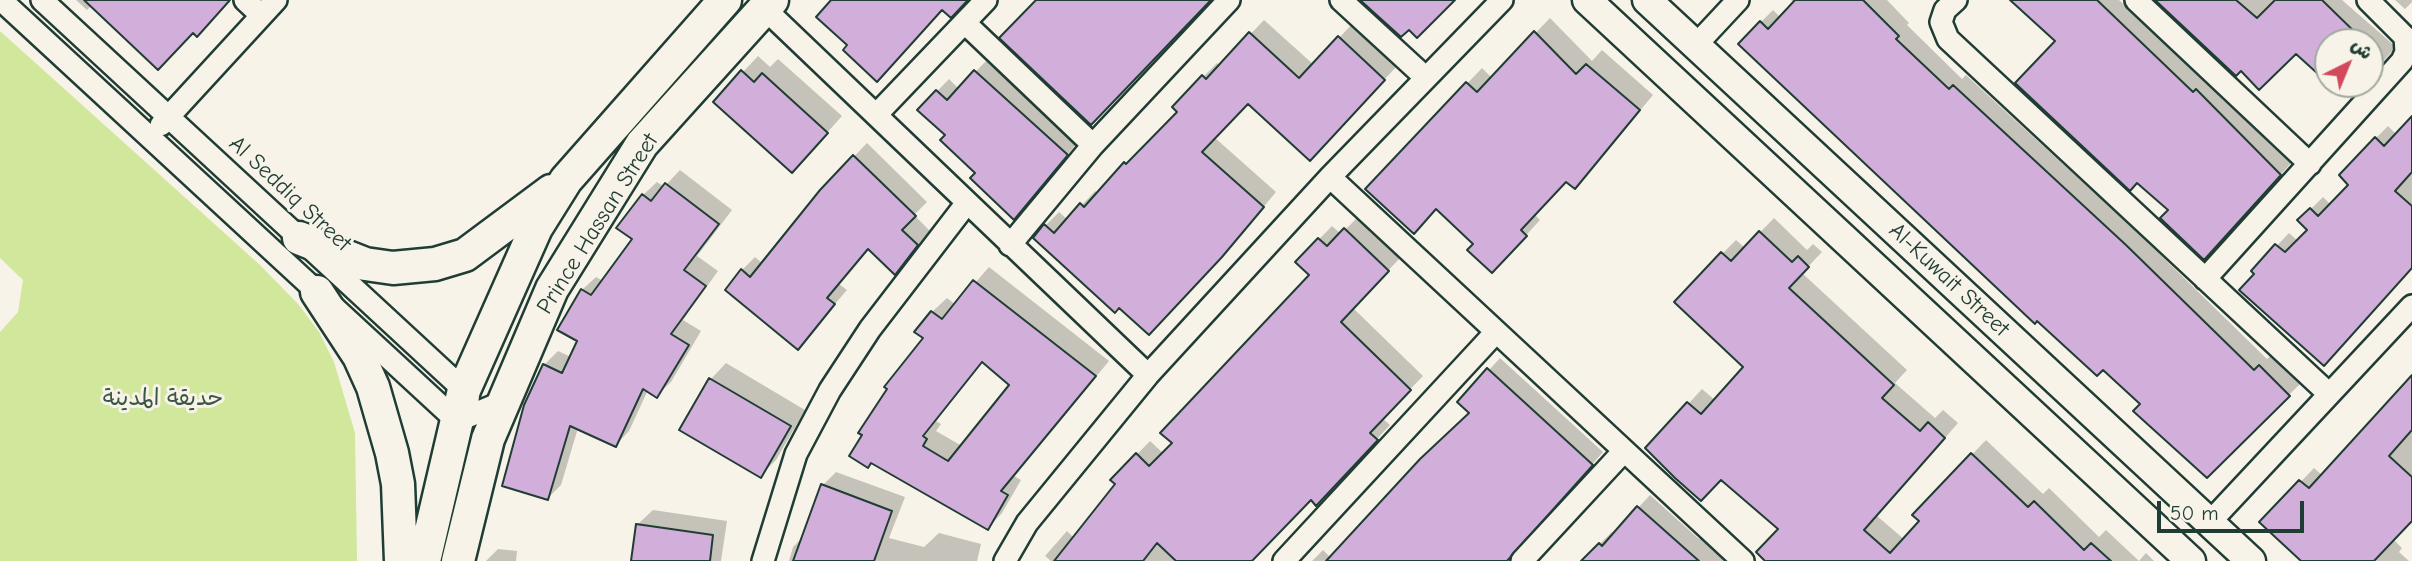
<!DOCTYPE html>
<meta charset="utf-8">
<style>
body{margin:0}
#map{position:relative;width:2412px;height:561px;overflow:hidden;background:#f7f3e8;font-family:"Comic Neue","Playpen Sans Arabic",sans-serif}
canvas{display:block}
.north{position:absolute;left:2314px;top:28px;width:70px;height:70px;box-sizing:border-box;background:#f7f3e8;border:2px solid #a1aaa0;border-radius:50%;rotate:43deg;font-size:19px;font-weight:700;line-height:28px;text-align:center;color:#1f3d34}
.north::after{content:'';display:block;margin:auto;width:24px;height:32px;background:#d1495b;clip-path:polygon(50% 0,100% 100%,50% 72%,0 100%)}
.scale{position:absolute;left:2157px;top:501px;width:147px;height:32px;box-sizing:border-box;border:4px solid #1f3d34;border-top:0;padding-left:9px;font-size:21px;line-height:24px;white-space:nowrap;color:#1f3d34;-webkit-text-stroke:5px #f7f3e8;paint-order:stroke}
</style>
<div id="map">
<canvas width="2412" height="561"></canvas>
<div class="north">ش</div>
<div class="scale">50 m</div>
</div>
<script>
const ctx = document.querySelector('canvas').getContext('2d');
ctx.lineJoin = 'round';
function fill(path, color) {
  ctx.fillStyle = color;
  ctx.fill(path, 'evenodd');
}
function shape(rows) {
  const path = new Path2D();
  for (const r of rows) {
    path.moveTo(r[0], r[1]);
    for (let i = 2; i < r.length; i += 2) path.lineTo(r[i], r[i + 1]);
  }
  return path;
}
function strokePath(path, color, width, dash) {
  ctx.strokeStyle = color;
  ctx.lineWidth = width;
  ctx.lineCap = dash ? 'butt' : 'round';
  ctx.setLineDash(dash || []);
  ctx.stroke(path);
}
function label(font, color, halo, rows, align = 'center') {
  ctx.font = font + ' "Comic Neue","Playpen Sans Arabic",sans-serif';
  ctx.lineWidth = 6;
  ctx.setLineDash([]);
  ctx.textBaseline = 'middle';
  ctx.strokeStyle = halo;
  ctx.fillStyle = color;
  for (const [text, x, y, turn = 0] of rows) {
    ctx.save();
    ctx.translate(x, y);
    ctx.rotate((+turn || 0) * Math.PI / 180);
    ctx.textAlign = isNaN(turn) ? turn : align;
    if (halo) ctx.strokeText(text, 0, 0);
    ctx.fillText(text, 0, 0);
    ctx.restore();
  }
}
fill(shape([
 [0,31,260,265,299,305,319,332,334,362,355,433,357,561,0,561,0,332,18,312,23,280,0,258]
]), '#d0e79c');
fill(shape([
 [76,0,228,0,193,31,92,5,87,10],
 [1791,0,1887,0,1909,23,1907,25,1962,79,1966,75,2138,233,2267,359,2272,354,2301,383,2207,476,2142,404,2103,367,2096,374,2037,319,1761,22,1773,10,1781,18,1794,3],
 [2013,0,2119,0,2207,81,2209,78,2292,162,2216,246,2171,210,2058,41],
 [2158,0,2342,0,2396,47,2370,76,2370,42,2328,42,2328,80,2295,52,2241,69],
 [2395,0,2412,0,2412,2,2405,9],
 [1550,18,1592,61,1602,50,1653,95,1589,172,1575,187,1567,180,1535,215,1540,220,1507,256,1476,243,1437,207,1368,188,1482,68,1492,78],
 [1264,20,1314,65,1353,23,1398,65,1323,145,1248,101,1214,137,1276,192,1236,240,1149,332,1046,225,1059,212,1068,220,1095,191,1098,193,1180,112,1203,77,1217,63,1220,66],
 [758,56,770,67,778,59,842,116,807,155,743,72],
 [987,60,1078,142,1026,205,977,173,947,135,920,109,949,79,959,89],
 [2332,84,2362,84,2349,98],
 [2412,119,2412,267,2256,274,2253,271,2289,233,2298,241,2309,230,2300,220,2323,197,2331,205,2351,185,2376,138,2388,126,2397,135],
 [867,143,927,202,914,215,930,231,895,273,869,248,839,284,847,290,798,347,742,270,755,257,763,264,821,191],
 [680,170,732,210,697,256,718,271,683,320,701,331,671,382,657,395,648,390,629,431,616,445,578,428,561,485,548,498,544,365,558,351,571,357,579,340,582,290,596,277,603,281,634,239,643,195,657,182,664,187],
 [1359,216,1401,257,1353,308,1423,376,1382,418,1390,425,1329,490,1311,498,1250,561,1051,561,1045,556,1067,531,1074,538,1117,483,1113,479,1150,441,1164,454,1312,275,1298,261,1332,226,1341,234],
 [1774,218,1807,250,1813,244,1822,252,1802,273,1907,370,1895,383,1935,418,1943,410,1958,423,1877,516,1905,540,1922,521,1915,514,1986,440,2043,494,2049,488,2099,537,2106,530,2139,561,2146,553,2154,561,1767,561,1781,529,1722,478,1648,448,1702,389,1715,400,1746,367,1723,253,1736,240,1745,248],
 [989,267,1109,361,1014,476,1021,480,1002,513,988,528,872,462,925,338,932,312,947,298,956,305],
 [984,361,1012,385,962,446,936,431,941,424,936,421],
 [1500,358,1603,452,1521,545,1504,561,1312,561,1323,550,1331,558,1477,408,1460,402],
 [726,363,805,410,776,460,761,475,681,429,711,379],
 [2412,378,2412,520,2393,539,2402,548,2399,552,2409,561,2303,561,2262,522,2314,468,2323,476],
 [836,472,905,497,889,538,924,547,939,533,981,544,977,561,789,561,793,547,804,536,823,485],
 [1650,495,1699,539,1701,537,1726,561,1582,561,1612,532,1614,534],
 [653,510,727,521,721,561,633,561,638,524],
 [498,549,517,551,516,561,486,561]
]), '#0003');
const building = shape([
 [84,0,230,0,197,37,193,33,158,70,84,0],
 [831,0,968,0,951,18,942,10,877,82,843,50,847,45,816,17,831,0],
 [1036,0,1211,0,1091,125,999,38,1036,0],
 [1360,0,1455,0,1417,38,1409,30,1401,37,1360,0],
 [1795,0,1863,0,1899,36,1896,39,1949,89,1953,85,2126,245,2254,370,2259,365,2290,396,2207,478,2133,411,2140,404,2103,370,2097,376,2037,321,2035,324,1738,44,1760,21,1768,29,1795,0],
 [2010,0,2097,0,2193,92,2196,89,2281,175,2204,260,2160,218,2168,210,2137,183,2130,191,2015,83,2055,41,2010,0],
 [2155,0,2236,0,2257,18,2275,0,2322,0,2365,42,2328,42,2328,83,2296,54,2259,90,2241,71,2236,76,2155,0],
 [1534,31,1576,74,1586,64,1640,110,1575,189,1566,182,1521,230,1527,236,1492,273,1467,250,1473,244,1436,209,1414,234,1365,189,1466,82,1477,92,1534,31],
 [1249,32,1299,78,1338,36,1385,80,1310,161,1248,104,1202,152,1264,207,1222,257,1149,335,1119,308,1115,313,1033,238,1044,224,1054,233,1080,203,1084,207,1124,162,1126,164,1177,112,1172,107,1202,75,1206,79,1249,32],
 [741,70,754,82,762,73,828,133,792,173,713,102,741,70],
 [974,70,1068,155,1014,220,970,178,975,173,940,140,945,135,917,110,936,90,947,100,974,70],
 [2412,116,2412,172,2395,191,2412,206,2412,268,2324,366,2239,290,2254,274,2251,271,2275,244,2285,252,2307,230,2297,220,2310,208,2318,216,2348,185,2339,175,2375,137,2384,146,2412,116],
 [853,155,916,216,902,230,918,245,895,275,868,249,827,298,835,304,798,350,725,290,741,269,750,277,820,190,853,155],
 [665,183,719,224,684,270,706,286,671,334,689,345,657,398,643,389,616,447,570,426,548,500,502,486,524,405,543,364,562,373,577,341,557,330,581,289,591,295,632,239,616,228,642,194,651,201,665,183],
 [1344,228,1389,271,1341,322,1411,390,1370,433,1378,440,1316,506,1311,500,1252,561,1176,561,1157,543,1143,561,1054,561,1115,484,1110,480,1136,453,1149,466,1172,443,1160,433,1309,275,1295,262,1318,238,1327,246,1344,228],
 [1759,231,1792,262,1798,256,1809,267,1789,288,1894,385,1882,398,1920,431,1928,422,1945,438,1864,530,1890,553,1919,521,1912,515,1971,453,2028,507,2034,501,2084,550,2091,543,2111,561,1765,561,1756,552,1778,529,1721,480,1701,501,1675,478,1645,448,1687,402,1701,414,1743,367,1674,302,1721,252,1731,261,1759,231],
 [973,280,1096,376,1001,491,1008,495,988,530,871,463,868,468,849,456,862,435,858,433,887,389,884,387,923,338,914,332,931,311,942,319,973,280],
 [982,362,1009,385,948,461,923,446,927,439,923,436,982,362],
 [1487,368,1593,465,1507,561,1326,561,1420,459,1469,413,1457,402,1487,368],
 [2412,375,2412,430,2389,456,2412,477,2412,521,2374,561,2301,561,2259,522,2299,480,2309,488,2412,375],
 [709,378,791,426,761,478,679,430,709,378],
 [821,484,892,511,874,561,793,561,821,484],
 [1637,506,1699,561,1581,561,1599,543,1602,546,1637,506],
 [636,524,713,535,710,561,631,561,636,524]
]);
fill(building, '#d1afda');
strokePath(building, '#1f3d34', 2);
const street = shape([
 [1,0,457,421,503,402],
 [42,0,464,390,468,399],
 [245,0,261,15],
 [1341,0,1426,78],
 [1956,0,1945,10,1941,22,1948,39,2329,394],
 [2136,0,2310,164],
 [764,8,1148,375],
 [965,23,1093,145,1229,0],
 [1696,45,1738,0],
 [876,115,986,0],
 [161,125,276,0],
 [1330,177,1743,561],
 [1010,245,1093,145],
 [2205,279,2402,61,2406,52,2405,37,2368,0],
 [2210,522,2412,306],
 [763,561,796,454,830,390,870,329,966,204],
 [1005,561,1027,523,1148,375,1330,177,1502,0],
 [1284,561,1496,332],
 [1522,561,1623,452]
]);
const secondary = shape([
 [1587,0,2191,561],
 [1647,0,2251,561]
]);
const primary = shape([
 [299,238,365,264,393,268,435,264,465,255,551,191],
 [317,292,359,356,373,387,392,453,398,484,401,561],
 [424,561,464,390,536,228,566,180,725,0],
 [458,561,488,439,552,289,642,144,772,0]
]);
strokePath(street, '#1f3d34', 26);
strokePath(secondary, '#1f3d34', 33);
strokePath(primary, '#1f3d34', 37);
strokePath(street, '#f7f3e8', 21);
strokePath(secondary, '#f7f3e8', 28);
strokePath(primary, '#f7f3e8', 32);
label('23px', '#1f3d34', '#f7f3e8', [
 ["Al Seddiq Street",290,194,43],
 ["Prince Hassan Street",598,224,-58],
 ["Al-Kuwait Street",1949,280,43]
]);
label('23px', '#3a5644', '#f7f3e8', [
 ["حديقة المدينة",163,398]
]);
</script>
